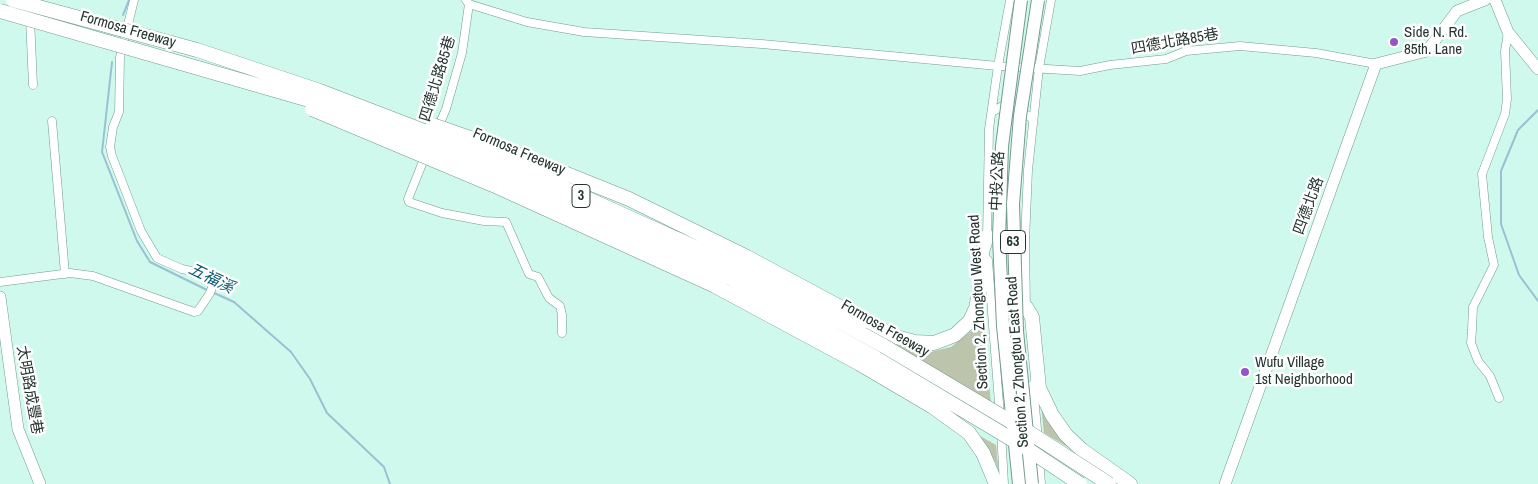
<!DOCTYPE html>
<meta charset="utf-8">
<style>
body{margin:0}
canvas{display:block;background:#cef9ec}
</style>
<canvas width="1538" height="484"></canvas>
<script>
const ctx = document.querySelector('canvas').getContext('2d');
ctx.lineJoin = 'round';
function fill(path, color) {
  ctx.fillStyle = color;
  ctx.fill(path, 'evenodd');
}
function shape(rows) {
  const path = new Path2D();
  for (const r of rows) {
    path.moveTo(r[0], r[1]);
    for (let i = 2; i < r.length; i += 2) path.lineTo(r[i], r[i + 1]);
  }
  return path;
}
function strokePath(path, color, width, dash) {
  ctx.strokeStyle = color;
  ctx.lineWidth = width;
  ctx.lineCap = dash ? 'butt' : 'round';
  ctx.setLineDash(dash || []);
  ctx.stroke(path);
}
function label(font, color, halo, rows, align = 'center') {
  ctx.font = font + ' "Archivo Narrow","Noto Sans TC",sans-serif';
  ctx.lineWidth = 5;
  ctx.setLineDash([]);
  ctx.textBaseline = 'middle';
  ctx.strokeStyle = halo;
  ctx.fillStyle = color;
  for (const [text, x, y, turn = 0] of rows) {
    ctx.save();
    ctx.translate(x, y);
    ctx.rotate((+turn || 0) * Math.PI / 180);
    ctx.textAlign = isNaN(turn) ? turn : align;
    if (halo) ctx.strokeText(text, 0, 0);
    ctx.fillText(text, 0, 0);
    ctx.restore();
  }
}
fill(shape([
 [982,311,991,403,896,345,926,353,951,347,975,328],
 [1041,405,1076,452,1044,433],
 [980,436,996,445,999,474,996,463]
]), '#bcc4ac');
strokePath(shape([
 [123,15,129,0],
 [112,62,102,152,137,241,150,262,207,290],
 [1538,110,1518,130,1501,171,1501,224,1519,275,1538,301],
 [212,292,234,302,291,352,310,379,327,413,384,467,390,484]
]), '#99c1d3', 2);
const street = shape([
 [466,0,469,4,527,22,584,32,762,44,998,66,1080,71,1110,65,1166,59,1186,51,1240,46,1316,53,1376,64],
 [30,19,33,85],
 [992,112,1004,105,1012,106,1033,119],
 [52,121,65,274],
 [437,130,446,109,462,53,469,4],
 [426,154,408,199,409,202,442,213,484,221,506,222,529,274,538,277,549,298,560,306,562,315,562,333],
 [987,239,989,129,998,66,1010,0],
 [988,260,1000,416],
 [0,282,70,273,93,276,194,312,198,311,210,293,215,279,218,277,182,269,157,258,141,231,112,156,110,147,113,127,119,112,120,57,134,0],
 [1026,310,1025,241,1028,170,1039,68,1051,0],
 [1033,384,1038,440],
 [1499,398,1490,376,1478,361,1471,343,1472,330,1473,307,1494,265,1488,237,1482,174,1505,114,1507,99,1505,51,1508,32],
 [1001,432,1004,484],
 [1039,456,1041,484]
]);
const secondary = shape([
 [1495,0,1508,32,1538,69],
 [0,297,18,429,40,484],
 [1225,484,1376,64,1427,51,1457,11,1485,0]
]);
const highway = shape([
 [1026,307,1032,317,1039,388,1052,415,1066,435,1082,450,1130,484],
 [866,321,896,337,915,342,934,343,955,335,970,321,976,308,981,284,982,252,987,236],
 [983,453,996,484]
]);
strokePath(street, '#749c90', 9);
strokePath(secondary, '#749c90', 12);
strokePath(highway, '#749c90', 15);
strokePath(street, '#fff', 8);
strokePath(secondary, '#fff', 11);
strokePath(highway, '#fff', 14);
const primaryBridge = shape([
 [1019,484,1003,326,999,238,1002,146,1021,0],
 [1032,484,1017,331,1013,204,1020,116,1038,0]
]);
const highwayBridge = shape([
 [13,0,197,50,320,91,515,166,739,267,884,346,1030,433,1109,484],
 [0,11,323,104,491,169,732,279,876,358,1023,446,1080,484],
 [312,109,493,185,715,286,860,364,933,407,969,433,983,453],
 [433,125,522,156,629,199,747,257,866,321]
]);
strokePath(primaryBridge, '#749c90', 14, []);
strokePath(highwayBridge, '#749c90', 15, []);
strokePath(primaryBridge, '#fff', 12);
strokePath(highwayBridge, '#fff', 14);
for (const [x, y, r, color] of [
 [1394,42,5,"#9255cb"],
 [1245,372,5,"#9255cb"]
]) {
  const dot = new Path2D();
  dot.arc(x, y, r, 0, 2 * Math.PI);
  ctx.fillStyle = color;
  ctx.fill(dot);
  strokePath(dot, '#fff', 2);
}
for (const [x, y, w] of [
 [581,196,18],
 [1013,242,25]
]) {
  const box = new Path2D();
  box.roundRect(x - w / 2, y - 11.5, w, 23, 4);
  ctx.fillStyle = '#fff';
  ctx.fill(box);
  strokePath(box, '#24342f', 1);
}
label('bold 14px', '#24342f', null, [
 ["3",581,196],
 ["63",1013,242]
]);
label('15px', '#24342f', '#fff', [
 ["Formosa Freeway",128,30,16],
 ["四德北路85巷",1175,42,-10],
 ["四德北路85巷",438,79,-73],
 ["Formosa Freeway",519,152,23],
 ["中投公路",998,181,-87],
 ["四德北路",1309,206,-70],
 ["Section 2, Zhongtou West Road",979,302,-93],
 ["Formosa Freeway",885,329,30],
 ["Section 2, Zhongtou East Road",1018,362,-94],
 ["太明路成豐巷",29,390,80]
]);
label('15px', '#24342f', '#fff', [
 ["Side N. Rd.",1404,33],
 ["85th. Lane",1404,50],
 ["Wufu Village",1255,363],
 ["1st Neighborhood",1255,380]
], 'left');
label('italic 16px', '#0a5972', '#fff', [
 ["五福溪",211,279,26]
]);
</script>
